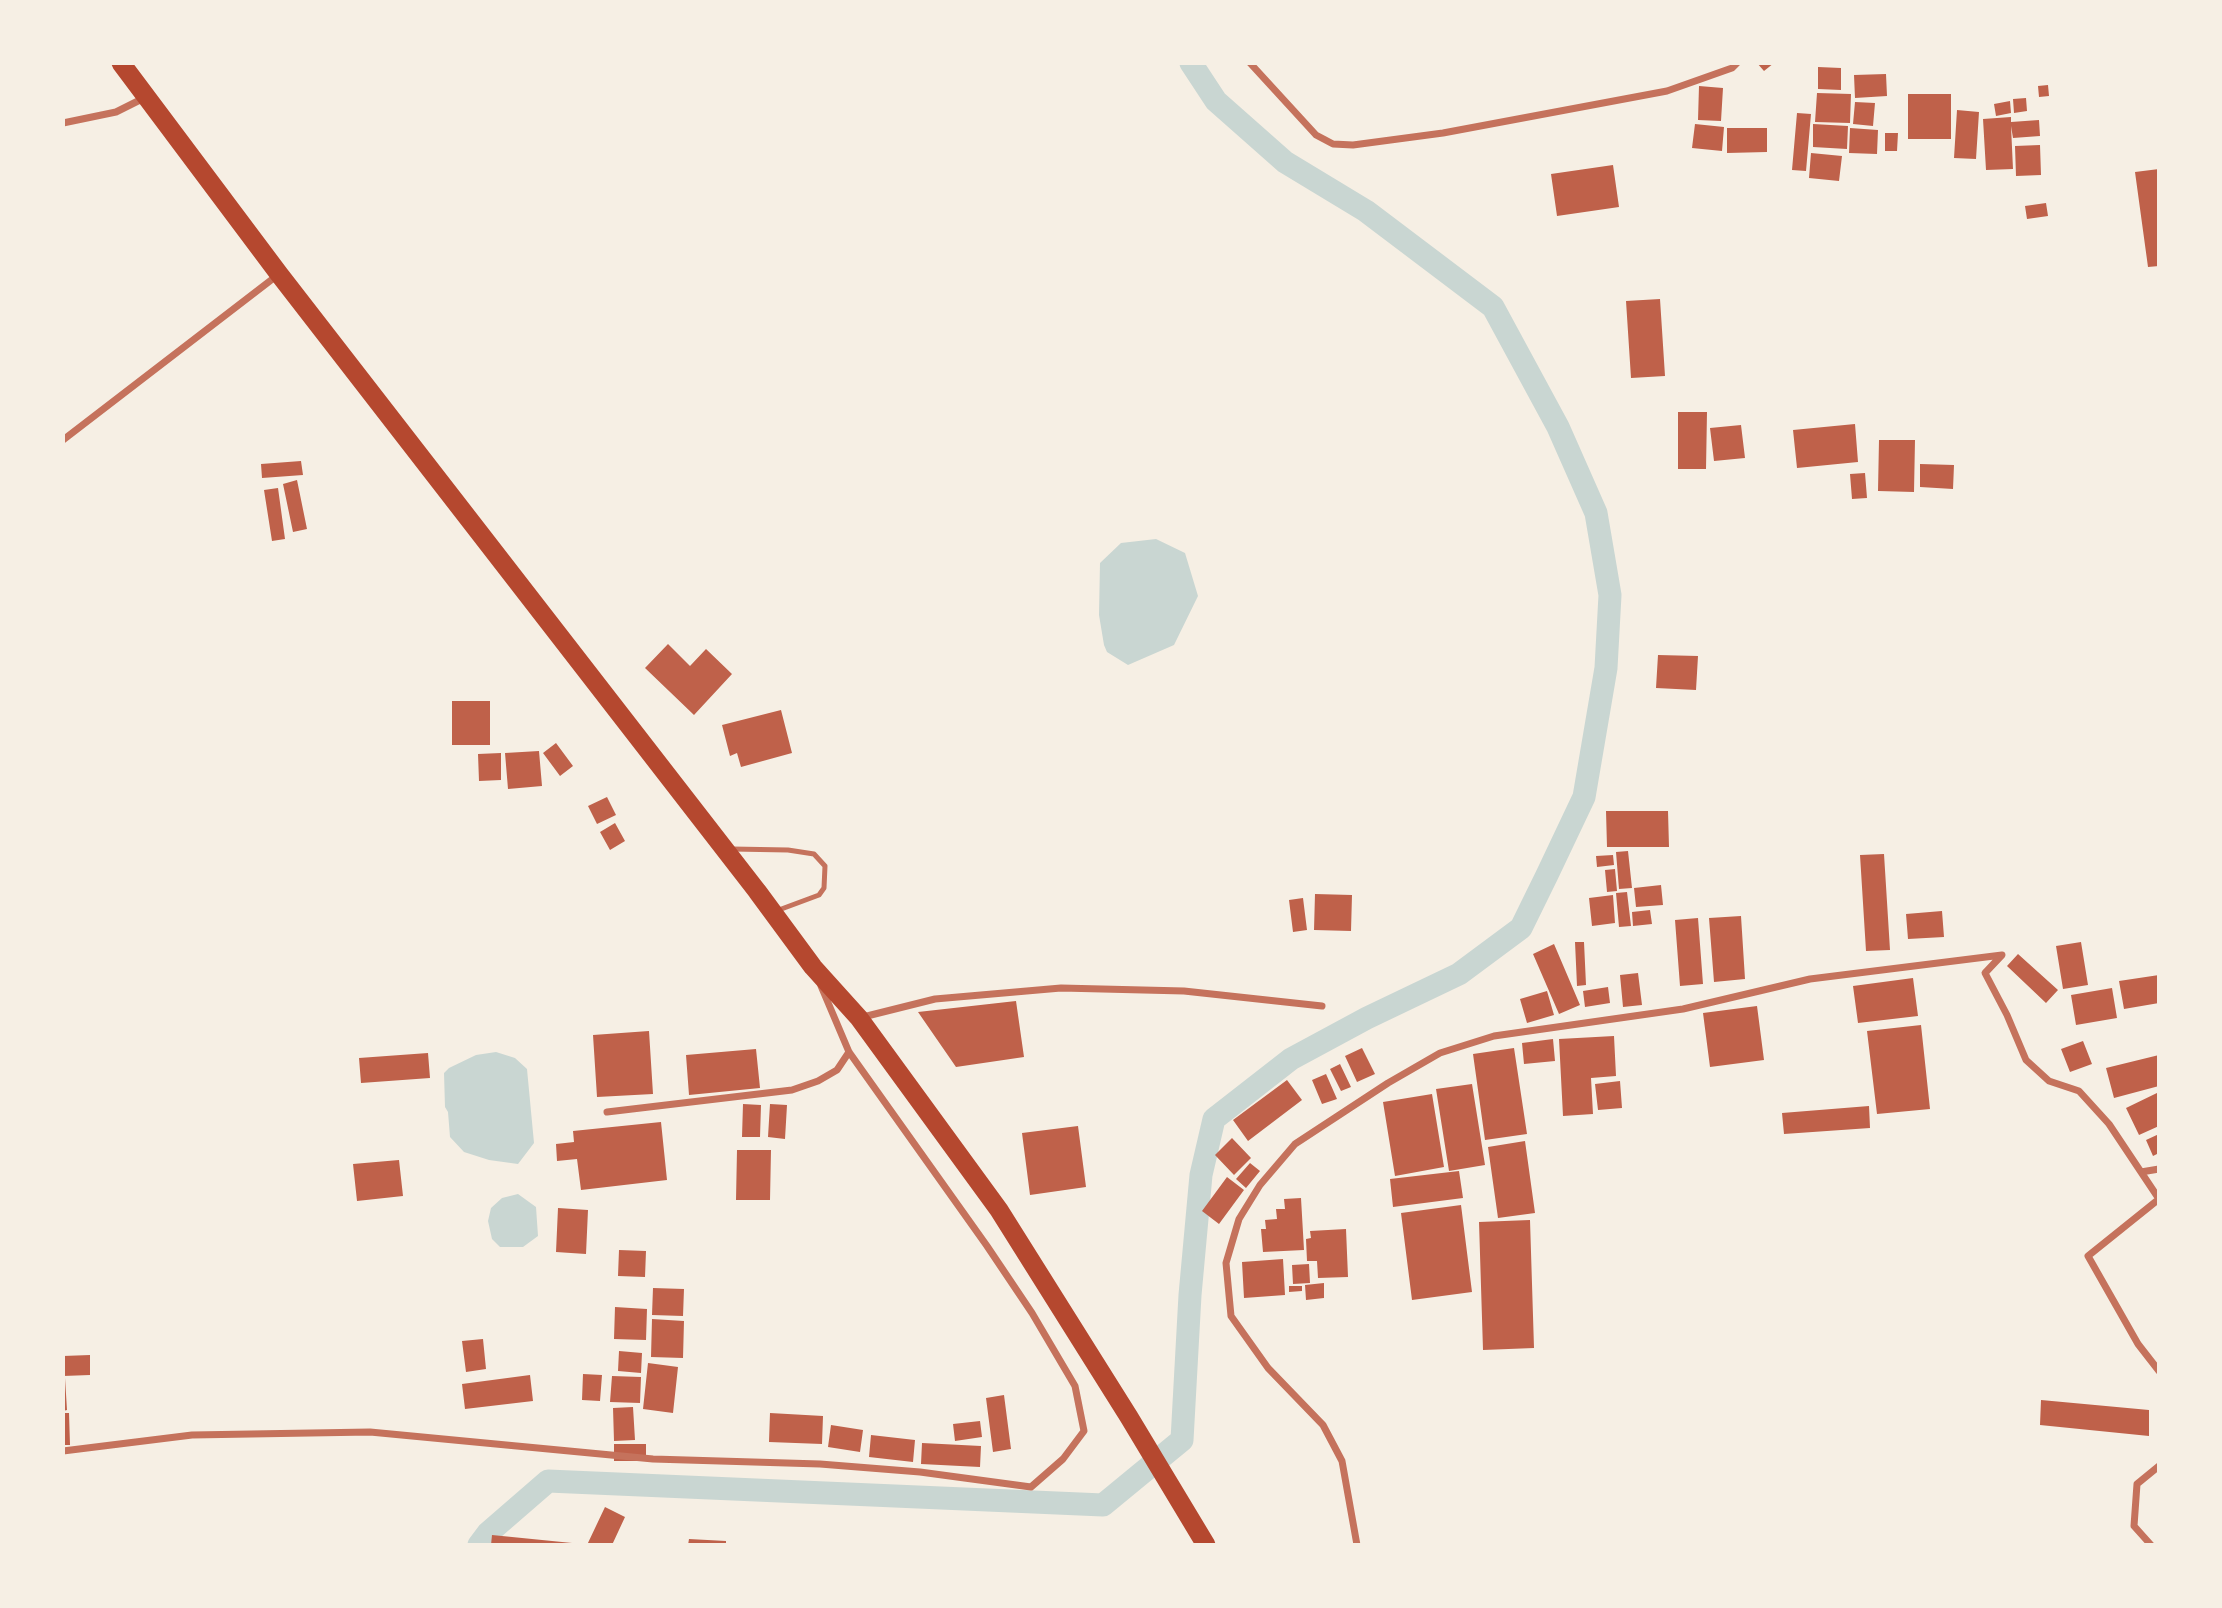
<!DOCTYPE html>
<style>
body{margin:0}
#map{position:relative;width:2222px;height:1608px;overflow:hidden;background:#f6efe4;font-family:"Work Sans",sans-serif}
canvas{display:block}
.frame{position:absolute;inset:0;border:65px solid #f6efe4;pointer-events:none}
</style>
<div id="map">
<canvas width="2222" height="1608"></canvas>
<div class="frame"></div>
</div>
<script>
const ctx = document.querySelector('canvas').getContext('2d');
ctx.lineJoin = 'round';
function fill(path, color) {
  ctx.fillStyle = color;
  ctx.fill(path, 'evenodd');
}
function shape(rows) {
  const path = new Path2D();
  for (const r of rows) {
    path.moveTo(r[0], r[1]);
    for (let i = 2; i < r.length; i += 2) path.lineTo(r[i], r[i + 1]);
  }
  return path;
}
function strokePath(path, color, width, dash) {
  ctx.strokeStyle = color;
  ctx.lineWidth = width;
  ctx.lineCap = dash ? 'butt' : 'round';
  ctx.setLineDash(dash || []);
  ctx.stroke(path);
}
fill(shape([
 [1156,539,1185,553,1198,596,1174,645,1128,665,1107,652,1104,645,1099,615,1100,563,1121,543],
 [496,1052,515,1058,527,1069,534,1143,518,1164,489,1160,464,1152,450,1137,448,1112,445,1107,444,1073,449,1068,476,1055],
 [518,1194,536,1207,538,1236,523,1247,500,1247,492,1239,488,1221,491,1208,502,1198]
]), '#c9d6d2');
strokePath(shape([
 [479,1545,488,1533,548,1481,1103,1505,1182,1440,1190,1295,1201,1175,1214,1119,1291,1059,1367,1018,1459,974,1521,928,1547,875,1584,797,1606,668,1610,595,1596,513,1558,427,1493,307,1366,211,1285,162,1216,101,1191,63]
]), '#c9d6d2', 23);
fill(shape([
 [1757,63,1774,63,1764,71],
 [1818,67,1841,68,1841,90,1818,89],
 [1886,74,1887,96,1855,98,1854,75],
 [2048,85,2049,96,2039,97,2038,86],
 [1699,86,1723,88,1721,121,1698,120],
 [1817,93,1851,94,1850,123,1815,122],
 [1908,94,1951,94,1951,139,1908,139],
 [2026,98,2027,111,2014,113,2013,99],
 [2010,101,2011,113,1996,116,1994,104],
 [1855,102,1875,103,1873,126,1853,124],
 [1957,110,1979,112,1976,159,1954,158],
 [1797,113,1811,114,1806,171,1792,170],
 [2011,117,2011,122,2039,120,2040,136,2013,138,2011,126,2013,169,1986,170,1983,119],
 [1695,124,1724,127,1722,151,1692,148],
 [1813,124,1848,126,1847,149,1813,147],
 [1727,128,1767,128,1767,152,1727,153],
 [1850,128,1878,130,1877,154,1849,153],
 [1885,133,1898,133,1897,151,1885,151],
 [2040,145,2041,175,2016,176,2015,146],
 [1811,153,1842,156,1839,181,1809,178],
 [1613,165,1619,207,1557,216,1551,174],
 [2159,169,2159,266,2148,267,2135,172],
 [2046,203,2048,216,2027,219,2025,206],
 [1660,299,1665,376,1631,378,1626,301],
 [1678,412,1707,412,1706,469,1678,469],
 [1855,424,1858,462,1797,468,1793,430],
 [1741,425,1745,458,1714,461,1710,428],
 [1879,440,1915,440,1914,492,1878,491],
 [301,461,303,475,262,478,261,464],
 [1920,464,1954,465,1953,489,1920,487],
 [1865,473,1867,498,1852,499,1850,474],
 [297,480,307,529,293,532,283,484],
 [278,488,285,539,272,541,264,490],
 [668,644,690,666,706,649,732,674,694,715,645,668],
 [1658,655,1698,656,1696,690,1656,688],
 [452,701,490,701,490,745,452,745],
 [781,710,792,753,741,767,737,753,730,756,722,725],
 [556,743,573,766,560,776,543,753],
 [539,751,542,786,508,789,505,753],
 [501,753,501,780,479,781,478,754],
 [607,797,616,815,597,824,588,806],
 [1606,811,1668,811,1669,847,1607,847],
 [615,823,625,841,610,850,600,832],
 [1628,851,1632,888,1619,889,1616,852],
 [1884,854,1890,950,1866,951,1860,855],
 [1613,855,1614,865,1597,867,1596,856],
 [1615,869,1617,891,1607,892,1605,870],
 [1661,885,1663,905,1636,907,1634,888],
 [1627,892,1631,926,1619,927,1616,893],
 [1315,894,1352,895,1351,931,1314,930],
 [1613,895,1615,923,1592,926,1589,898],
 [1303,898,1307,930,1293,932,1289,900],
 [1650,910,1652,924,1633,926,1632,912],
 [1942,911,1944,937,1908,939,1906,914],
 [1741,916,1745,979,1714,982,1709,918],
 [1698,918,1703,984,1680,986,1675,920],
 [1575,942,1584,942,1586,985,1577,986],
 [2081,942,2088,985,2063,989,2056,946],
 [1554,944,1580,1005,1559,1014,1533,954],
 [2018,954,2058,990,2046,1003,2007,966],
 [1638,973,1642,1005,1623,1007,1620,975],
 [2159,975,2159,1003,2124,1009,2119,981],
 [1913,978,1918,1016,1858,1023,1853,986],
 [1608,987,1610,1003,1585,1007,1583,991],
 [2112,988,2117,1018,2076,1025,2071,995],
 [1547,991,1554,1015,1527,1023,1520,999],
 [1016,1001,1024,1057,956,1067,918,1012],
 [1757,1006,1764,1060,1710,1067,1703,1013],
 [1921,1025,1930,1109,1877,1114,1867,1031],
 [649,1031,653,1094,597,1097,593,1035],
 [1614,1036,1616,1076,1591,1078,1593,1114,1563,1116,1559,1039],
 [1553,1039,1555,1061,1524,1064,1522,1043],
 [2083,1041,2092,1064,2070,1072,2061,1049],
 [1362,1048,1375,1074,1357,1082,1345,1056],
 [1514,1048,1527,1134,1485,1140,1473,1054],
 [756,1049,760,1088,689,1095,686,1055],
 [428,1053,430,1078,361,1083,359,1058],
 [2159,1055,2159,1086,2114,1098,2106,1068],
 [1340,1064,1351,1087,1341,1091,1330,1069],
 [1326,1074,1337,1099,1322,1104,1312,1080],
 [1287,1080,1302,1100,1248,1141,1233,1120],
 [1620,1081,1622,1108,1598,1110,1595,1084],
 [1472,1084,1485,1165,1449,1171,1436,1089],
 [2159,1092,2159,1126,2139,1135,2126,1108],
 [1432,1094,1444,1167,1395,1176,1383,1102],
 [743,1104,761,1105,760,1137,742,1137],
 [770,1104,787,1105,785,1139,768,1137],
 [1869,1106,1870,1128,1784,1134,1782,1113],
 [661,1122,667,1180,581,1190,577,1159,557,1161,556,1144,574,1142,573,1131],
 [1078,1126,1086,1187,1030,1195,1022,1133],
 [2159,1134,2159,1153,2153,1156,2146,1140],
 [1232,1138,1251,1158,1234,1175,1215,1155],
 [1525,1141,1535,1213,1498,1218,1488,1147],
 [737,1150,771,1150,770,1200,736,1200],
 [399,1160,403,1196,357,1201,353,1164],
 [1250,1163,1260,1171,1246,1188,1236,1179],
 [1459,1171,1463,1198,1393,1207,1390,1179],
 [1227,1177,1244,1190,1219,1224,1202,1211],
 [1301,1198,1304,1250,1263,1252,1261,1229,1266,1229,1265,1220,1277,1219,1276,1209,1285,1209,1284,1199],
 [1461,1205,1472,1292,1412,1300,1401,1213],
 [558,1208,588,1210,586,1254,556,1252],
 [1530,1220,1534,1348,1483,1350,1479,1222],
 [1346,1229,1348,1277,1318,1278,1317,1261,1307,1261,1306,1239,1311,1238,1310,1231],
 [619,1250,646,1251,645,1277,618,1276],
 [1283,1259,1285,1295,1244,1298,1242,1262],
 [1309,1264,1310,1283,1293,1284,1292,1265],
 [1324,1283,1324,1298,1306,1300,1305,1285],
 [1289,1286,1302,1286,1302,1291,1289,1292],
 [653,1288,684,1289,683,1316,652,1315],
 [615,1307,647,1309,646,1340,614,1339],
 [652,1319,684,1321,683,1358,651,1357],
 [483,1339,486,1369,466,1372,462,1341],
 [619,1351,642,1353,641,1373,618,1371],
 [90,1355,90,1375,63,1376,63,1356],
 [648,1363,678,1367,673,1413,643,1409],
 [583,1374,602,1375,600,1401,582,1400],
 [530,1375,533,1401,465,1409,462,1384],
 [612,1376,641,1377,640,1403,610,1402],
 [63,1378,65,1378,67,1410,63,1411],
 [1004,1395,1011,1449,993,1452,986,1398],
 [2041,1400,2149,1410,2149,1436,2040,1425],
 [633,1407,635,1440,614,1441,613,1408],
 [63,1413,69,1413,70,1445,63,1445],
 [770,1413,823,1416,822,1444,769,1442],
 [980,1421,982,1437,955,1441,953,1424],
 [831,1425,863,1430,860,1452,828,1447],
 [871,1435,915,1440,913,1462,869,1457],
 [922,1443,981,1446,980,1467,921,1464],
 [614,1444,646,1444,646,1461,614,1461],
 [605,1507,625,1517,612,1545,587,1545],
 [492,1535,572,1543,572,1545,491,1545],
 [689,1539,726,1541,726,1545,688,1545]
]), '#bf614a');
strokePath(shape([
 [732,849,788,850,814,854,825,866,824,888,819,895,776,911]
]), '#c5725c', 5);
strokePath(shape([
 [1250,63,1316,135,1333,144,1353,145,1443,133,1667,91,1732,68,1737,63],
 [63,123,116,112,146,97],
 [63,440,279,274],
 [863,1017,935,999,1061,988,1184,991,1322,1006],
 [607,1112,792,1090,818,1081,837,1070,849,1052],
 [2141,1172,2159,1169],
 [63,1451,192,1435,370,1432,653,1459,820,1464,920,1472,1031,1487,1063,1459,1084,1431,1075,1386,1032,1313,987,1246,849,1052,821,986],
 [1357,1545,1342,1461,1323,1425,1268,1368,1231,1316,1226,1263,1239,1219,1260,1185,1295,1144,1388,1083,1440,1053,1494,1036,1683,1009,1810,979,2002,955,1985,973,2007,1015,2026,1060,2049,1081,2079,1091,2109,1124,2159,1199,2088,1256,2138,1344,2159,1371],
 [2151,1545,2134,1526,2137,1484,2159,1466]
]), '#c5725c', 7);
strokePath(shape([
 [121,63,279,274,757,891,813,967,859,1018,999,1210,1129,1417,1206,1545]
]), '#b5482f', 19);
</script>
